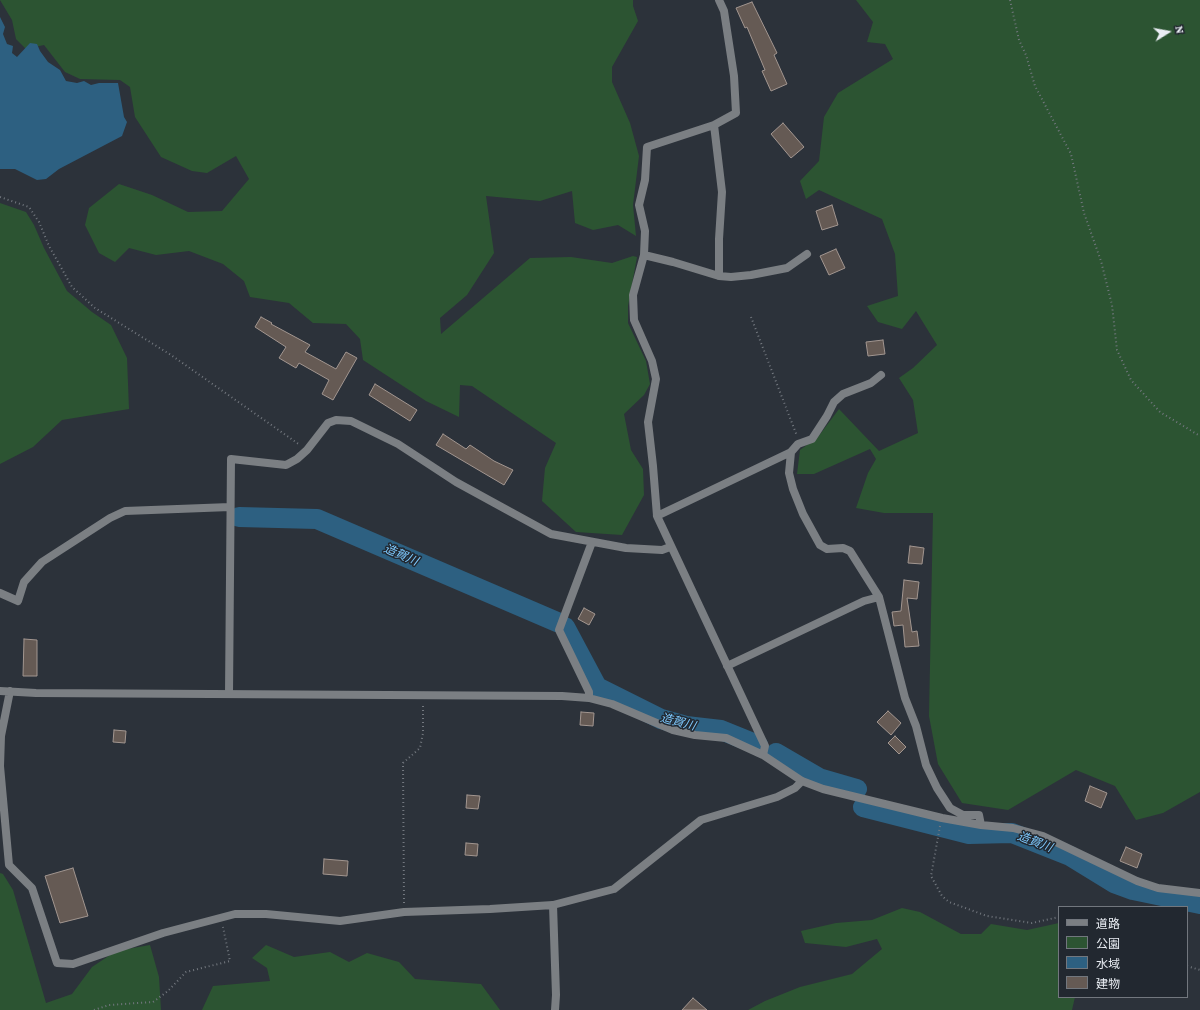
<!DOCTYPE html>
<meta charset="utf-8">
<style>
body{margin:0}
#map{position:relative;width:1200px;height:1010px;overflow:hidden;background:#2c323a;font-family:"Crimson Pro","Noto Sans JP",serif}
canvas{display:block}
.legend{position:absolute;left:1058px;top:906px;width:130px;height:92px;box-sizing:border-box;background:#222830;border:1px solid #72777e;margin:0;padding:5px 7px;list-style:none;font-size:12px;color:#eaeef4}
.legend li{display:flex;align-items:center;gap:8px;height:20px}
.legend b{width:20px;border:1px solid #72777e}
.north{position:absolute;left:1148px;top:12px;width:40px;height:40px;-webkit-text-stroke:3px #222830;paint-order:stroke;rotate:79deg;font-size:11px;font-weight:700;line-height:16px;text-align:center;color:#eaeef4}
.north::after{content:'';display:block;margin:auto;width:14px;height:18px;background:#eaeef4;clip-path:polygon(50% 0,100% 100%,50% 72%,0 100%)}
</style>
<div id="map">
<canvas width="1200" height="1010"></canvas>
<ul class="legend">
<li><b style="height:5px;background:#7b7f83"></b>道路</li>
<li><b style="height:11px;background:#2c5432"></b>公園</li>
<li><b style="height:11px;background:#2d6081"></b>水域</li>
<li><b style="height:11px;background:#655a54"></b>建物</li>
</ul>
<div class="north">N</div>
</div>
<script>
const ctx = document.querySelector('canvas').getContext('2d');
ctx.lineJoin = 'round';
function fill(path, color) {
  ctx.fillStyle = color;
  ctx.fill(path, 'evenodd');
}
function shape(rows) {
  const path = new Path2D();
  for (const r of rows) {
    path.moveTo(r[0], r[1]);
    for (let i = 2; i < r.length; i += 2) path.lineTo(r[i], r[i + 1]);
  }
  return path;
}
function strokePath(path, color, width, dash) {
  ctx.strokeStyle = color;
  ctx.lineWidth = width;
  ctx.lineCap = dash ? 'butt' : 'round';
  ctx.setLineDash(dash || []);
  ctx.stroke(path);
}
function label(font, color, halo, rows, align = 'center') {
  ctx.font = font + ' "Crimson Pro","Noto Sans JP",serif';
  ctx.lineWidth = 3;
  ctx.setLineDash([]);
  ctx.textBaseline = 'middle';
  ctx.strokeStyle = halo;
  ctx.fillStyle = color;
  for (const [text, x, y, turn = 0] of rows) {
    ctx.save();
    ctx.translate(x, y);
    ctx.rotate((+turn || 0) * Math.PI / 180);
    ctx.textAlign = isNaN(turn) ? turn : align;
    if (halo) ctx.strokeText(text, 0, 0);
    ctx.fillText(text, 0, 0);
    ctx.restore();
  }
}
fill(shape([
 [0,0,633,0,633,6,638,21,612,67,612,82,630,123,639,156,633,205,636,236,618,225,593,230,575,223,572,191,540,201,486,196,494,253,467,295,440,318,441,334,530,258,571,257,612,263,633,256,637,257,628,306,628,323,646,361,650,384,644,395,624,414,631,450,643,469,644,495,622,535,576,532,542,501,545,468,556,443,472,386,460,385,459,417,426,401,363,360,360,339,346,324,313,323,289,303,250,297,244,281,223,264,189,251,156,255,129,248,115,262,99,253,85,225,89,208,119,184,152,195,188,212,222,211,249,179,236,156,207,173,192,171,161,157,135,117,130,87,120,80,80,79,65,72,44,45,26,49,16,39,12,20],
 [856,0,1200,0,1200,792,1163,813,1136,820,1115,786,1076,770,1008,810,962,803,938,764,929,716,933,513,884,513,856,508,868,473,876,459,870,449,814,474,797,474,800,450,818,437,839,409,879,451,918,433,913,400,899,378,913,368,937,345,916,311,902,329,878,322,867,306,898,296,895,254,882,219,819,190,806,199,800,181,819,161,824,117,838,93,893,59,885,44,867,42,873,22],
 [0,203,26,212,34,225,44,248,67,291,92,312,111,325,127,358,129,409,62,420,33,447,0,464],
 [0,873,3,874,13,890,46,1003,72,994,92,967,116,951,150,945,159,977,161,1010,0,1010],
 [902,908,920,912,961,934,981,934,991,924,1027,930,1059,923,1059,997,1075,997,1072,1010,748,1010,765,1001,800,987,852,974,882,949,877,939,846,947,805,943,801,931,836,923,872,920],
 [266,945,294,957,330,952,349,962,367,953,399,962,415,979,481,984,500,1010,202,1010,213,986,270,981,267,968,252,958]
]), '#2c5432');
fill(shape([
 [0,17,5,27,3,34,7,44,13,46,12,53,17,57,30,43,37,44,40,51,48,62,60,70,66,81,77,83,84,81,91,85,99,83,118,83,124,117,127,122,122,136,59,169,46,179,37,180,15,169,0,169]
]), '#2d6081');
strokePath(shape([
 [239,517,317,519,557,622],
 [565,627,597,687,661,719,686,726,721,730,758,745],
 [776,753,819,778,857,789],
 [863,807,969,834,1012,833,1070,856,1114,883,1133,890,1200,904]
]), '#2d6081', 20);
const building = shape([
 [752,2,777,53,774,55,787,84,771,91,762,71,765,70,747,27,745,28,736,8,752,2],
 [783,123,804,147,791,158,771,134,783,123],
 [832,205,838,225,822,230,816,211,832,205],
 [836,249,845,268,829,275,820,256,836,249],
 [261,317,272,323,271,324,310,345,305,352,336,369,346,352,357,358,333,400,322,394,329,380,299,363,296,368,279,358,286,347,255,327,261,317],
 [883,340,885,354,868,356,866,342,883,340],
 [375,384,417,410,410,421,369,395,375,384],
 [443,434,466,449,470,445,494,461,513,470,504,485,436,445,443,434],
 [910,546,924,548,922,564,908,563,910,546],
 [904,580,919,582,917,599,907,598,912,632,917,631,919,646,905,647,903,625,894,626,892,612,901,611,904,580],
 [584,608,595,614,589,625,578,619,584,608],
 [24,639,37,640,37,676,23,676,24,639],
 [888,711,901,723,891,735,877,722,888,711],
 [581,712,594,713,593,726,580,725,581,712],
 [114,730,126,731,125,743,113,742,114,730],
 [895,736,906,747,899,754,888,743,895,736],
 [1090,786,1107,793,1101,808,1085,801,1090,786],
 [467,795,480,796,478,809,466,808,467,795],
 [466,843,478,844,477,856,465,855,466,843],
 [1126,847,1142,854,1137,868,1120,861,1126,847],
 [324,859,348,861,347,876,323,874,324,859],
 [73,868,88,916,60,923,45,876,73,868],
 [693,998,707,1010,682,1010,693,998]
]);
fill(building, '#655a54');
strokePath(building, '#a29690', 1);
strokePath(shape([
 [1010,0,1019,40,1026,55,1035,86,1071,154,1084,213,1101,261,1112,305,1117,350,1131,380,1160,412,1200,436],
 [0,197,29,207,39,222,49,246,72,287,95,308,171,355,300,445],
 [751,317,797,436],
 [940,826,931,876,942,896,949,902,987,916,1032,923,1059,917],
 [404,903,403,763,420,748,423,733,423,705],
 [1187,966,1200,970],
 [94,1010,109,1005,153,1002,168,991,186,972,230,961,223,927]
]), '#73787f', 2, [1, 3]);
strokePath(shape([
 [719,0,724,11,734,76,736,113,714,125,647,147,645,180,639,205,645,231,644,255,633,295,634,320,652,361,656,379,648,422,653,466,657,516,765,746,763,755],
 [714,125,722,192,719,239,719,276],
 [644,255,673,262,719,276,731,277,751,275,787,268,807,254],
 [791,452,789,473,793,489,803,514,820,545,827,549,843,548,850,551,879,597,905,698,916,726,926,765,937,788,950,808,963,815,979,815,981,825],
 [657,516,791,452,798,444,812,439,827,416,834,402,843,394,871,383,881,375],
 [0,593,18,601,24,582,42,562,110,518,125,511,230,507],
 [727,666,864,601,879,597],
 [0,691,36,693,562,696,589,698,612,704,673,730,695,735,726,738,763,755,802,781,823,789,942,818,981,825,1013,828,1043,836,1137,881,1158,888,1200,893],
 [10,691,1,736,0,766,9,865,32,888,57,963,73,964,163,933,235,914,266,914,340,921,404,912,490,909,553,905,614,889,701,820,777,797,795,788,802,781],
 [229,694,231,459,286,465,297,459,307,450,328,423,336,420,351,421,398,444,456,482,551,534,626,548,662,550,670,547],
 [589,698,589,692,559,630,592,542],
 [553,905,556,995,555,1010]
]), '#7b7f83', 8);
label('italic 12px', '#7ecaff', '#222830', [
 ["造賀川",401,555,23],
 ["造賀川",678,722,15],
 ["造賀川",1035,842,21]
]);
</script>
